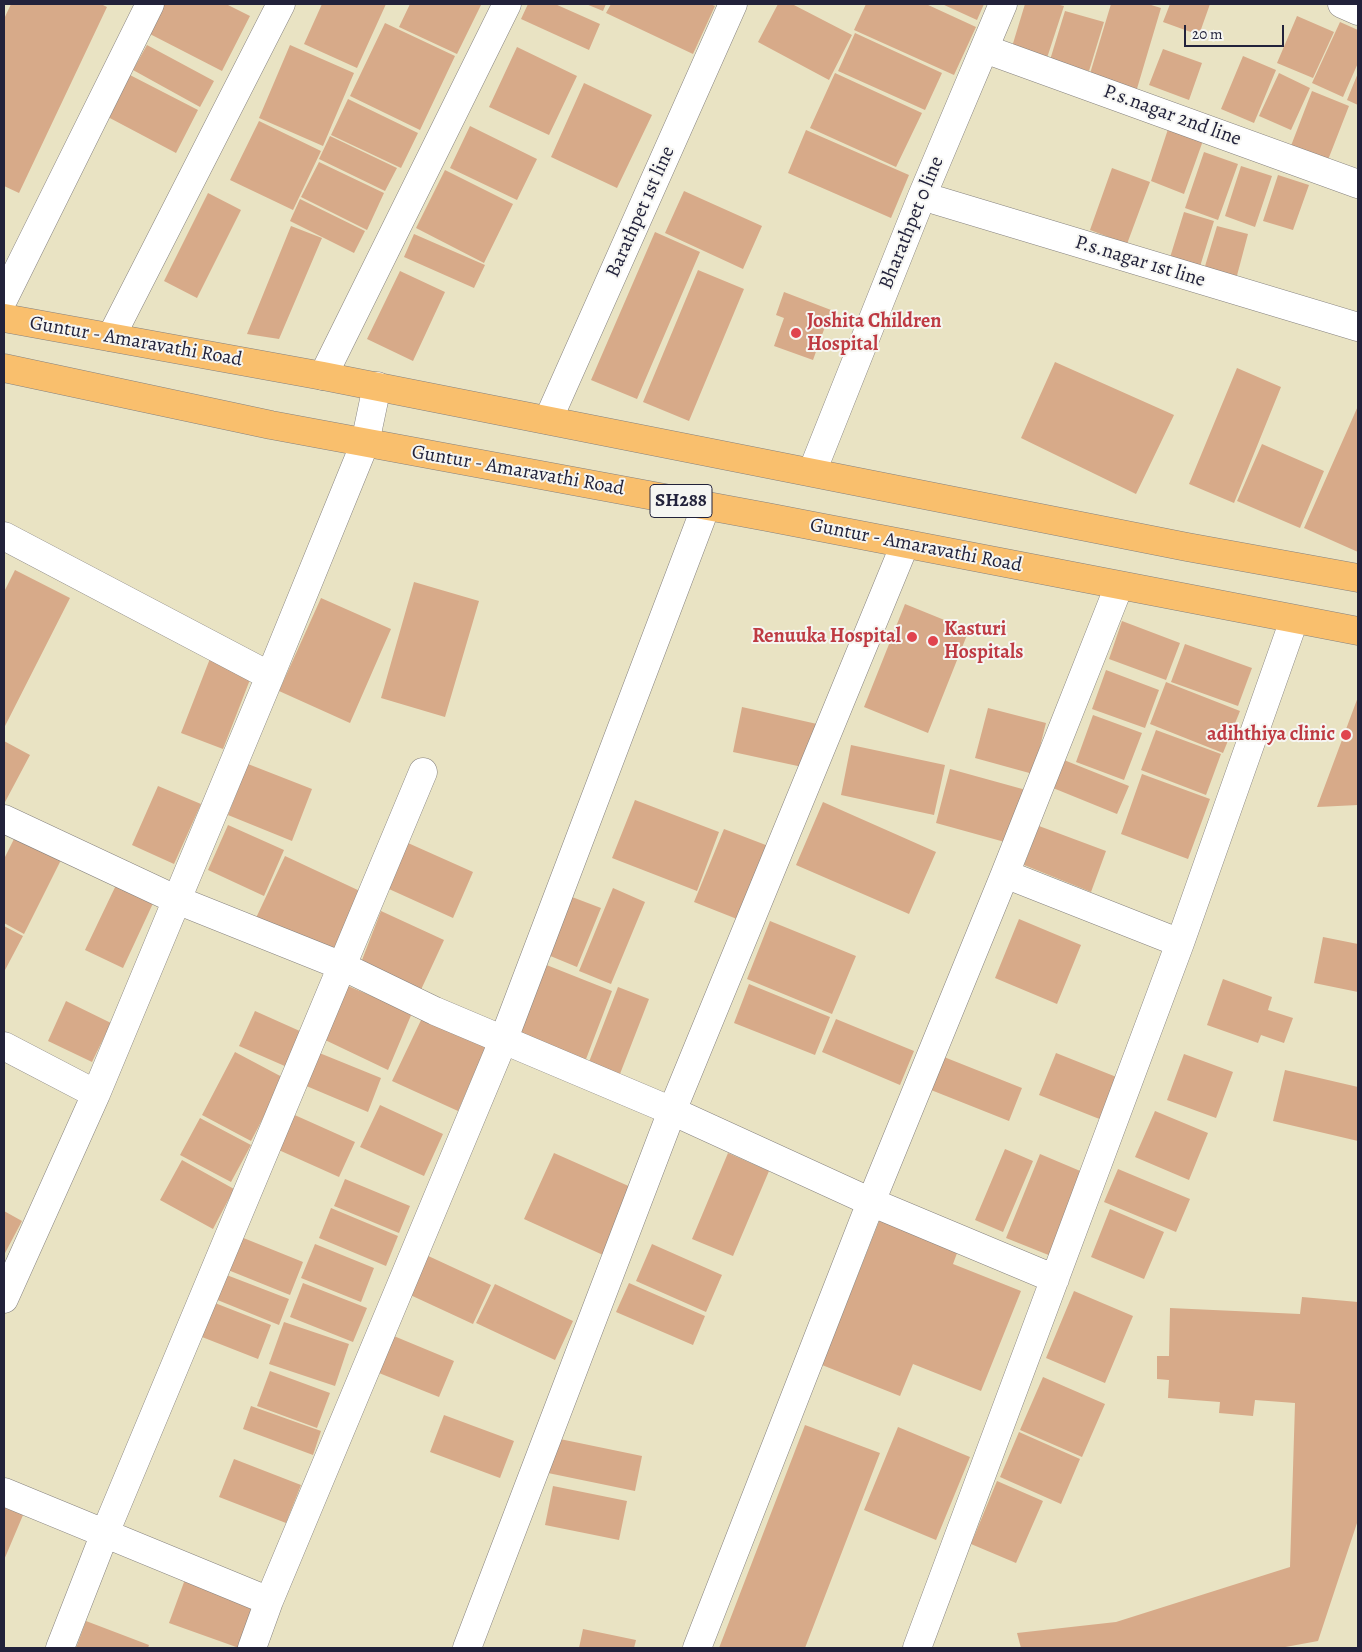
<!DOCTYPE html>
<style>
body{margin:0}
#map{position:relative;width:1362px;height:1652px;overflow:hidden;background:#e9e3c3;font-family:Alegreya,serif}
canvas{display:block}
.frame{position:absolute;inset:0;border:5px solid #22223b;pointer-events:none}
.scale{position:absolute;left:1184px;top:25px;width:100px;height:22px;box-sizing:border-box;border:2px solid #22223b;border-top:0;padding-left:6px;font-size:15px;line-height:18px;white-space:nowrap;color:#22223b;-webkit-text-stroke:4px #f6f6f2;paint-order:stroke}
</style>
<div id="map">
<canvas width="1362" height="1652"></canvas>
<div class="frame"></div>
<div class="scale">20 m</div>
</div>
<script>
const ctx = document.querySelector('canvas').getContext('2d');
ctx.lineJoin = 'round';
function fill(path, color) {
  ctx.fillStyle = color;
  ctx.fill(path, 'evenodd');
}
function shape(rows) {
  const path = new Path2D();
  for (const r of rows) {
    path.moveTo(r[0], r[1]);
    for (let i = 2; i < r.length; i += 2) path.lineTo(r[i], r[i + 1]);
  }
  return path;
}
function strokePath(path, color, width, dash) {
  ctx.strokeStyle = color;
  ctx.lineWidth = width;
  ctx.lineCap = dash ? 'butt' : 'round';
  ctx.setLineDash(dash || []);
  ctx.stroke(path);
}
function label(font, color, halo, rows, align = 'center') {
  ctx.font = font + ' Alegreya,serif';
  ctx.lineWidth = 4;
  ctx.setLineDash([]);
  ctx.textBaseline = 'middle';
  ctx.strokeStyle = halo;
  ctx.fillStyle = color;
  for (const [text, x, y, turn = 0] of rows) {
    ctx.save();
    ctx.translate(x, y);
    ctx.rotate((+turn || 0) * Math.PI / 180);
    ctx.textAlign = isNaN(turn) ? turn : align;
    if (halo) ctx.strokeText(text, 0, 0);
    ctx.fillText(text, 0, 0);
    ctx.restore();
  }
}
fill(shape([
 [11,4,101,4,107,7,19,193,4,186,4,19],
 [163,4,226,4,250,16,222,71,148,33],
 [322,4,386,4,357,68,304,44],
 [410,4,477,4,481,5,457,54,399,27],
 [528,4,555,4,600,24,589,50,521,19],
 [586,4,606,4,603,11],
 [611,4,710,4,715,6,693,54,606,13],
 [778,4,792,4,852,35,829,80,758,42],
 [866,4,926,4,976,27,954,75,854,30],
 [942,4,984,4,977,20],
 [1025,4,1056,4,1064,6,1046,61,1011,50],
 [1111,4,1148,4,1161,8,1136,92,1089,77],
 [1170,4,1210,4,1199,35,1163,22],
 [1065,11,1104,22,1089,71,1050,60],
 [1297,16,1334,32,1313,78,1277,63],
 [1340,22,1358,30,1358,63,1343,97,1312,83],
 [385,23,455,56,420,130,350,96],
 [855,33,942,73,925,110,838,71],
 [147,45,214,81,200,107,133,70],
 [290,45,354,73,323,146,259,118],
 [517,47,577,76,549,135,489,107],
 [1163,49,1202,63,1189,100,1149,85],
 [1243,56,1276,70,1254,123,1221,109],
 [835,73,922,113,896,167,810,128],
 [1279,73,1310,88,1291,130,1259,116],
 [1358,73,1358,105,1347,100],
 [128,74,198,110,176,153,106,116],
 [584,83,652,115,617,188,551,157],
 [1312,91,1349,106,1326,165,1289,151],
 [348,99,418,133,401,168,331,135],
 [259,121,321,151,293,210,230,180],
 [1170,123,1205,135,1184,194,1151,181],
 [470,126,537,159,517,200,450,168],
 [806,130,909,175,891,218,788,173],
 [330,136,397,168,385,191,319,159],
 [1204,152,1238,164,1218,220,1185,208],
 [319,162,384,193,367,230,301,197],
 [1241,166,1272,176,1255,227,1225,216],
 [1112,168,1150,182,1127,244,1090,230],
 [445,170,513,204,484,263,416,228],
 [1278,175,1309,185,1293,230,1263,221],
 [684,191,762,226,743,269,665,233],
 [208,193,241,210,197,298,164,281],
 [300,199,365,231,354,253,290,221],
 [1184,212,1214,221,1198,273,1168,264],
 [291,226,322,238,279,339,247,334],
 [1217,226,1248,234,1235,283,1203,273],
 [655,232,700,252,637,399,591,380],
 [414,234,485,265,474,288,404,257],
 [698,270,744,289,689,421,643,402],
 [400,271,445,292,413,361,367,339],
 [784,292,831,310,813,360,774,346,784,318,776,315],
 [1055,362,1174,415,1136,494,1021,438],
 [1237,368,1281,387,1234,503,1189,484],
 [1358,406,1358,552,1304,528],
 [1262,444,1324,471,1300,528,1237,501],
 [15,570,70,598,4,728,4,592],
 [414,582,479,601,445,717,381,698],
 [321,598,391,629,350,723,279,691],
 [905,604,969,630,928,733,864,707],
 [1122,621,1180,643,1166,680,1109,659],
 [1185,644,1252,668,1238,706,1171,682],
 [211,656,253,672,223,749,181,733],
 [1106,670,1159,690,1145,728,1092,709],
 [1166,682,1240,711,1223,753,1150,724],
 [1358,697,1358,805,1317,807],
 [742,707,817,724,807,768,733,752],
 [988,708,1046,723,1033,774,975,758],
 [1093,715,1142,733,1124,780,1076,762],
 [1156,730,1221,754,1206,795,1141,770],
 [4,741,30,755,4,804],
 [851,745,945,765,934,815,841,795],
 [1064,760,1129,786,1117,814,1053,788],
 [248,764,312,789,292,841,228,815],
 [950,769,1026,790,1012,844,936,823],
 [1142,774,1210,799,1188,859,1121,834],
 [158,786,201,804,174,864,132,845],
 [635,800,719,832,697,891,612,858],
 [823,802,936,852,909,914,796,865],
 [228,825,284,850,264,896,208,870],
 [1039,826,1106,851,1091,892,1024,865],
 [724,829,771,847,742,921,694,902],
 [17,833,63,856,24,934,4,923,4,859],
 [408,843,473,872,453,918,389,889],
 [285,856,362,892,333,954,256,918],
 [118,881,155,899,123,968,85,950],
 [613,888,645,902,611,984,579,971],
 [572,897,601,908,577,967,548,955],
 [381,911,444,940,419,994,362,960],
 [1019,919,1081,945,1057,1004,995,978],
 [770,921,856,956,832,1014,747,979],
 [4,926,23,936,4,972],
 [1323,937,1358,944,1358,992,1314,983],
 [544,964,612,991,583,1067,514,1040],
 [1223,979,1272,997,1268,1010,1293,1018,1284,1043,1261,1035,1258,1043,1207,1025],
 [749,984,830,1017,815,1055,734,1023],
 [348,986,412,1013,388,1070,323,1039],
 [618,987,649,999,618,1079,587,1067],
 [66,1001,111,1023,92,1062,48,1041],
 [255,1011,302,1032,287,1067,239,1046],
 [422,1018,486,1046,458,1111,392,1081],
 [836,1019,914,1051,900,1085,822,1052],
 [235,1052,284,1078,251,1141,202,1115],
 [317,1052,381,1078,368,1112,304,1085],
 [1056,1053,1124,1080,1107,1122,1039,1095],
 [1184,1054,1233,1072,1216,1118,1167,1100],
 [944,1057,1022,1088,1009,1121,931,1090],
 [1285,1070,1358,1087,1358,1141,1273,1121],
 [380,1105,443,1134,424,1176,360,1147],
 [1155,1111,1208,1133,1189,1180,1135,1157],
 [288,1112,355,1142,339,1177,272,1147],
 [200,1118,251,1145,231,1182,180,1155],
 [1005,1149,1033,1161,1003,1232,975,1220],
 [554,1153,633,1188,603,1255,524,1219],
 [728,1153,769,1171,733,1256,692,1239],
 [1040,1154,1085,1173,1051,1256,1006,1238],
 [182,1160,234,1189,213,1229,160,1200],
 [1118,1169,1190,1199,1176,1232,1104,1202],
 [345,1179,410,1206,399,1233,334,1206],
 [331,1208,398,1236,386,1266,319,1238],
 [1110,1209,1164,1232,1144,1279,1091,1257],
 [4,1211,22,1221,4,1255],
 [882,1214,960,1245,953,1264,1021,1291,981,1391,913,1364,900,1396,822,1365],
 [241,1237,303,1262,290,1295,228,1270],
 [315,1244,374,1268,361,1302,301,1278],
 [652,1244,722,1275,706,1312,636,1281],
 [424,1254,491,1285,473,1324,406,1293],
 [224,1274,289,1299,279,1325,215,1299],
 [303,1283,367,1308,353,1342,290,1317],
 [629,1283,705,1316,693,1345,616,1312],
 [495,1284,573,1321,555,1360,476,1323],
 [1074,1291,1133,1316,1105,1383,1046,1358],
 [1302,1297,1358,1302,1358,1520,1318,1641,1280,1648,1021,1648,1017,1633,1116,1622,1290,1567,1295,1403,1255,1400,1253,1416,1219,1413,1220,1402,1168,1398,1169,1380,1157,1379,1157,1356,1169,1356,1170,1308,1300,1314],
 [215,1303,271,1325,258,1359,202,1337],
 [284,1322,349,1344,335,1386,269,1364],
 [389,1334,454,1361,439,1397,374,1371],
 [270,1371,330,1393,317,1428,257,1406],
 [1043,1377,1105,1404,1082,1457,1020,1430],
 [251,1406,321,1431,313,1455,243,1429],
 [444,1415,514,1441,500,1478,430,1452],
 [805,1425,880,1453,805,1648,719,1648],
 [898,1427,970,1457,936,1540,864,1510],
 [1019,1432,1080,1459,1061,1504,1000,1477],
 [555,1438,642,1456,635,1491,548,1473],
 [234,1459,301,1485,286,1523,219,1497],
 [997,1481,1043,1501,1016,1563,971,1544],
 [553,1486,627,1501,619,1540,545,1525],
 [4,1499,26,1508,4,1560],
 [187,1574,258,1600,239,1648,169,1623],
 [86,1621,149,1645,148,1648,76,1648],
 [583,1629,636,1640,634,1648,579,1648]
]), '#d7aa89');
const minor = shape([
 [1342,4,1358,11],
 [985,49,1358,184],
 [922,196,1358,327],
 [4,298,150,4],
 [111,337,281,4],
 [323,376,507,4],
 [548,420,733,4],
 [812,472,922,196,1003,4],
 [4,536,270,676],
 [4,819,177,900,342,966,435,1011,672,1111,871,1202,1055,1279],
 [1005,874,1180,943],
 [4,1046,96,1094],
 [4,1299,96,1094,270,676,365,443,377,386],
 [4,1492,269,1601],
 [60,1648,105,1533,423,772],
 [252,1648,269,1601,503,1041,706,506],
 [467,1648,672,1111,905,544],
 [697,1648,871,1202,1005,874,1119,586],
 [917,1648,1180,943,1294,620]
]);
const major = shape([
 [4,318,323,376,1187,547,1358,578],
 [4,368,271,425,767,517,1358,631]
]);
strokePath(minor, '#86827f', 29);
strokePath(major, '#86827f', 29);
strokePath(minor, '#fff', 28);
strokePath(major, '#f9bf6d', 28);
for (const [x, y, r, color] of [
 [796,333,6,"#e0444e"],
 [912,637,6,"#e0444e"],
 [933,641,6,"#e0444e"],
 [1346,735,6,"#e0444e"]
]) {
  const dot = new Path2D();
  dot.arc(x, y, r, 0, 2 * Math.PI);
  ctx.fillStyle = color;
  ctx.fill(dot);
  strokePath(dot, '#f6f6f2', 2);
}
for (const [x, y, w] of [
 [681,501,62]
]) {
  const box = new Path2D();
  box.roundRect(x - w / 2, y - 16.5, w, 33, 4);
  ctx.fillStyle = '#f6f6f2';
  ctx.fill(box);
  strokePath(box, '#22223b', 1);
}
label('bold 19px', '#22223b', null, [
 ["SH288",681,501]
]);
label('20px', '#22223b', '#f6f6f2', [
 ["P.s.nagar 2nd line",1172,116,20],
 ["Barathpet 1st line",641,212,-66],
 ["Bharathpet 0 line",912,223,-68],
 ["P.s.nagar 1st line",1140,262,17],
 ["Guntur - Amaravathi Road",136,342,10],
 ["Guntur - Amaravathi Road",518,471,10],
 ["Guntur - Amaravathi Road",916,546,11]
]);
label('bold 20px', '#be3a42', '#f6f6f2', [
 ["Joshita Children",807,322],
 ["Hospital",807,345],
 ["Kasturi",944,630],
 ["Hospitals",944,653],
 ["Renuuka Hospital",901,637,"right"],
 ["adihthiya clinic",1335,735,"right"]
], 'left');
</script>
